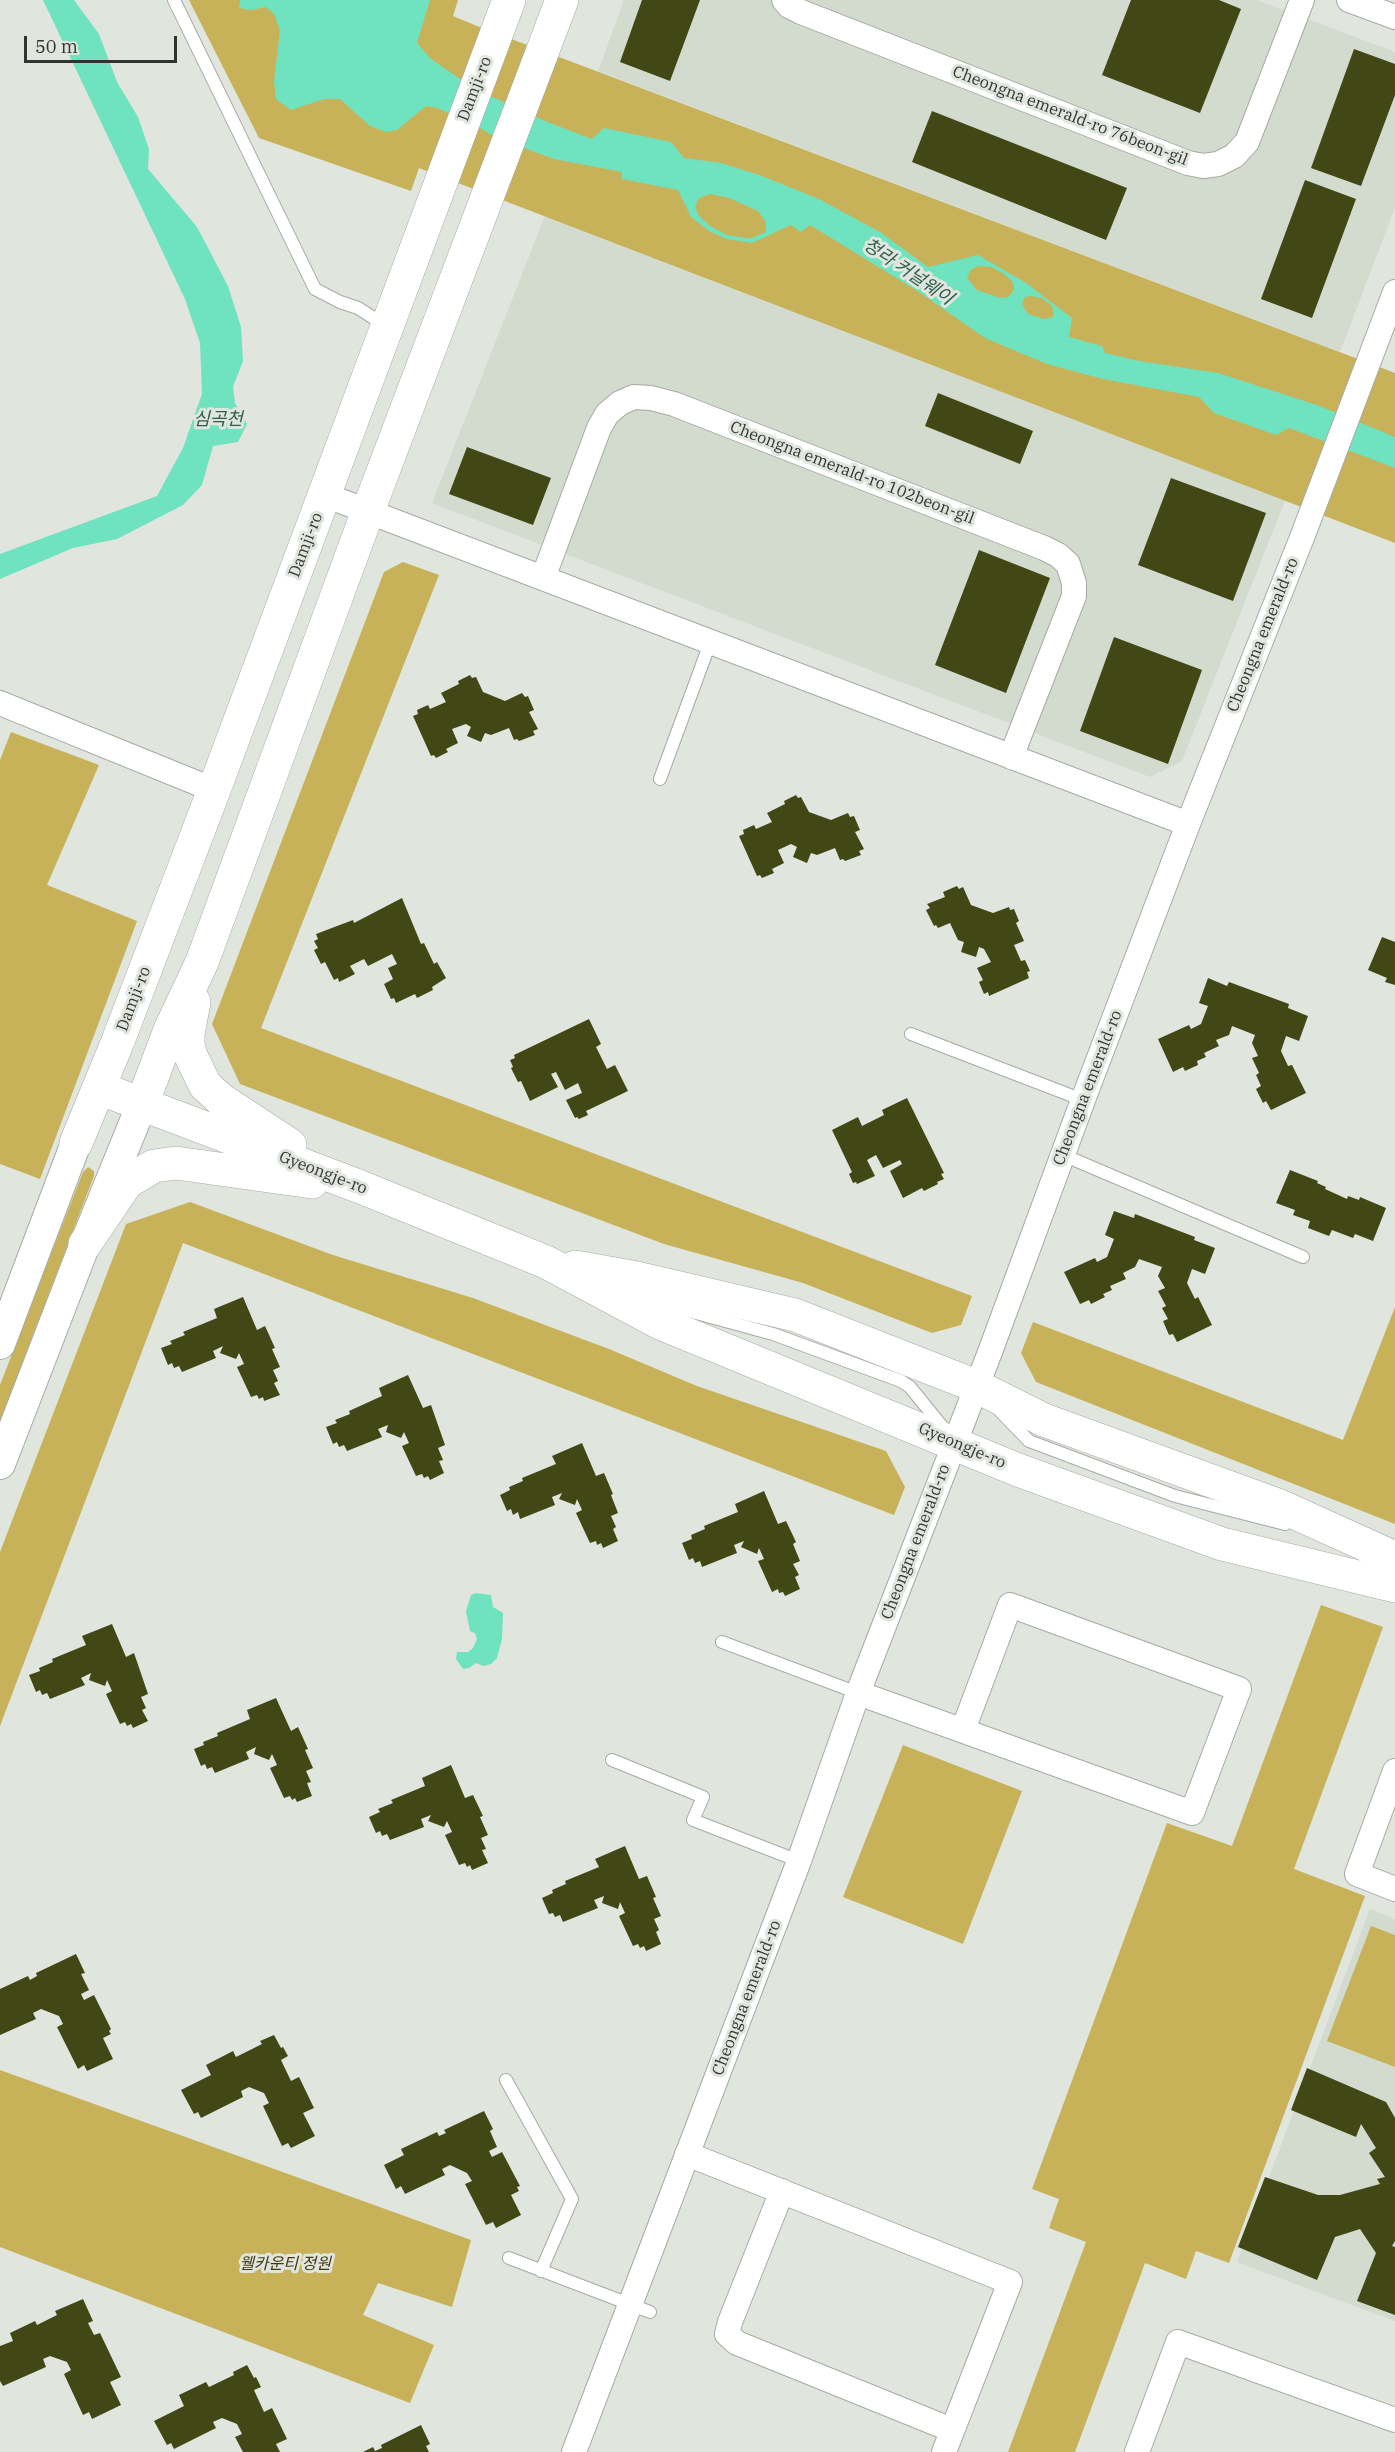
<!DOCTYPE html>
<meta charset="utf-8">
<style>
body{margin:0}
#map{position:relative;width:1395px;height:2452px;overflow:hidden;background:#e0e5de;font-family:"IBM Plex Serif",serif}
canvas{display:block}
.scale{position:absolute;left:24px;top:36px;width:153px;height:27px;box-sizing:border-box;border:3px solid #313331;border-top:0;padding-left:8px;font-size:18px;line-height:21px;white-space:nowrap;color:#313331;-webkit-text-stroke:4px #e0e5de;paint-order:stroke}
</style>
<div id="map">
<canvas width="1395" height="2452"></canvas>
<div class="scale">50 m</div>
</div>
<script>
const ctx = document.querySelector('canvas').getContext('2d');
ctx.lineJoin = 'round';
function fill(path, color) {
  ctx.fillStyle = color;
  ctx.fill(path, 'evenodd');
}
function shape(rows) {
  const path = new Path2D();
  for (const r of rows) {
    path.moveTo(r[0], r[1]);
    for (let i = 2; i < r.length; i += 2) path.lineTo(r[i], r[i + 1]);
  }
  return path;
}
function strokePath(path, color, width, dash) {
  ctx.strokeStyle = color;
  ctx.lineWidth = width;
  ctx.lineCap = dash ? 'butt' : 'round';
  ctx.setLineDash(dash || []);
  ctx.stroke(path);
}
function label(font, color, halo, rows, align = 'center') {
  ctx.font = font + ' "IBM Plex Serif","Noto Sans KR",serif';
  ctx.lineWidth = 6;
  ctx.setLineDash([]);
  ctx.textBaseline = 'middle';
  ctx.strokeStyle = halo;
  ctx.fillStyle = color;
  for (const [text, x, y, turn = 0] of rows) {
    ctx.save();
    ctx.translate(x, y);
    ctx.rotate((+turn || 0) * Math.PI / 180);
    ctx.textAlign = isNaN(turn) ? turn : align;
    if (halo) ctx.strokeText(text, 0, 0);
    ctx.fillText(text, 0, 0);
    ctx.restore();
  }
}
fill(shape([
 [624,0,1256,0,1395,52,1395,208,1340,352,598,71],
 [545,216,1286,498,1182,761,1150,777,432,503],
 [1370,1909,1395,1919,1395,2321,1237,2262]
]), '#d2dbce');
fill(shape([
 [189,0,458,0,453,16,477,26,1395,373,1395,543,419,168,411,191,259,138],
 [403,562,439,575,261,1028,972,1296,961,1325,932,1333,803,1283,664,1244,240,1084,212,1024,384,572],
 [11,732,99,765,47,885,137,921,40,1179,0,1164,0,760],
 [88,1167,94,1171,94,1176,0,1421,0,1385,83,1172],
 [190,1202,333,1255,473,1298,609,1349,697,1386,886,1451,905,1487,894,1515,183,1243,0,1726,0,1552,126,1224],
 [1395,1307,1395,1524,1036,1382,1021,1353,1033,1322,1343,1440],
 [1321,1605,1383,1627,1294,1869,1365,1896,1229,2263,1196,2251,1186,2279,1145,2263,1075,2452,1008,2452,1086,2242,1049,2228,1059,2199,1032,2189,1167,1823,1232,1846],
 [903,1745,1022,1791,963,1944,843,1897],
 [1371,1926,1395,1935,1395,2067,1327,2041],
 [0,2070,471,2240,452,2307,378,2283,363,2315,434,2345,410,2403,0,2247]
]), '#c7b25a');
fill(shape([
 [43,0,74,0,99,34,117,82,138,117,149,149,148,169,197,227,228,286,241,327,243,361,233,387,235,403,247,424,238,442,213,446,202,485,183,505,117,539,73,548,0,579,0,554,157,496,183,448,202,394,200,343,185,299],
 [240,0,430,0,417,43,431,59,475,89,545,121,592,139,604,128,671,142,684,158,721,163,762,176,819,199,880,232,928,267,978,255,1026,283,1072,318,1069,337,1102,346,1105,353,1139,361,1218,373,1317,405,1395,437,1395,468,1289,428,1276,435,1214,413,1199,397,1103,379,1047,364,985,338,919,292,810,225,801,232,791,225,752,243,727,239,709,231,691,217,678,190,622,179,622,172,554,159,495,137,467,120,437,108,426,106,397,130,386,132,370,126,340,99,324,99,291,110,276,99,274,82,280,30,274,14,266,7,251,10,239,8],
 [710,194,729,198,758,211,766,222,766,232,752,238,745,238,727,235,710,226,699,216,695,207,699,198],
 [978,266,991,267,1004,274,1012,281,1014,288,1012,293,1008,297,1000,298,977,290,967,278,971,270],
 [1031,296,1042,298,1051,305,1054,312,1053,317,1044,319,1028,314,1022,304,1025,297],
 [476,1593,491,1595,493,1607,503,1613,502,1639,497,1658,491,1664,483,1666,476,1663,469,1668,463,1669,456,1659,457,1652,468,1652,473,1648,477,1639,475,1633,470,1631,466,1611,471,1595]
]), '#6fe2c0');
fill(shape([
 [642,0,700,0,670,81,620,62],
 [1131,0,1219,0,1241,9,1200,113,1102,75],
 [1354,49,1395,64,1395,95,1361,186,1311,168],
 [932,111,1127,188,1106,240,912,162],
 [1305,180,1356,199,1312,318,1261,299],
 [938,393,1033,431,1020,464,925,426],
 [467,447,551,478,533,525,449,494],
 [1171,478,1266,513,1233,601,1138,565],
 [979,550,1050,578,1006,693,935,665],
 [1114,637,1202,670,1168,764,1080,731],
 [470,675,472,678,476,677,483,692,505,701,522,693,525,697,528,696,534,710,529,712,538,729,533,731,535,735,519,741,517,739,514,740,509,728,491,735,485,733,481,742,467,736,471,727,466,724,452,729,458,743,446,749,448,752,436,758,434,755,431,756,413,716,418,714,417,710,428,705,430,709,446,702,441,693,459,684,458,681],
 [796,795,798,798,801,797,809,812,831,820,848,813,850,817,854,816,860,830,855,832,864,849,859,851,861,855,845,861,843,859,840,860,835,848,817,855,811,853,807,863,793,857,797,847,791,844,778,850,784,863,772,869,774,873,762,878,760,875,757,876,739,836,744,834,743,830,754,825,756,829,772,822,767,813,785,804,784,801],
 [957,886,959,889,963,887,971,905,993,913,1009,907,1010,910,1014,909,1019,921,1016,923,1024,941,1014,945,1021,961,1025,960,1030,971,1027,972,1029,978,989,996,988,992,984,994,979,982,983,980,977,968,991,962,984,949,979,947,976,957,961,952,964,942,958,940,950,923,938,928,936,925,934,926,926,910,930,908,927,904,945,897,943,892],
 [402,898,421,944,424,943,434,964,437,962,446,978,432,987,433,990,417,998,415,994,396,1003,394,998,391,999,384,984,393,979,388,968,397,964,392,954,368,966,364,959,350,966,355,974,339,982,338,978,334,980,325,962,321,964,314,950,318,948,314,941,318,939,316,934,353,920,354,923],
 [1382,937,1395,942,1395,985,1385,982,1387,978,1368,970],
 [1208,978,1227,986,1229,982,1289,1004,1288,1008,1308,1016,1299,1041,1286,1036,1281,1051,1288,1066,1292,1065,1306,1093,1271,1110,1266,1101,1263,1103,1256,1089,1261,1086,1256,1075,1259,1073,1252,1058,1258,1056,1252,1043,1255,1035,1232,1026,1229,1035,1216,1040,1219,1046,1204,1053,1206,1057,1197,1061,1198,1065,1185,1071,1183,1067,1173,1072,1158,1039,1189,1025,1191,1029,1201,1024,1208,1006,1199,1003],
 [589,1019,601,1044,596,1047,607,1069,615,1065,628,1091,586,1111,588,1115,579,1119,577,1117,575,1118,566,1100,582,1093,578,1083,565,1090,556,1072,551,1074,558,1087,530,1101,521,1081,518,1082,511,1068,513,1067,510,1060,515,1058,514,1055],
 [907,1098,944,1173,941,1174,944,1179,937,1182,938,1184,924,1191,922,1188,903,1198,890,1171,902,1164,900,1160,883,1168,876,1155,867,1160,875,1176,857,1184,856,1182,853,1183,849,1174,852,1172,832,1130,858,1117,862,1126,884,1115,882,1110],
 [1290,1170,1318,1181,1317,1183,1326,1187,1325,1189,1347,1199,1348,1196,1359,1200,1360,1197,1386,1208,1373,1241,1355,1234,1353,1238,1332,1230,1329,1236,1308,1228,1310,1221,1293,1215,1295,1210,1276,1203],
 [1114,1211,1134,1218,1135,1214,1195,1237,1194,1240,1215,1248,1205,1274,1192,1269,1187,1283,1195,1299,1198,1297,1212,1325,1177,1342,1173,1334,1169,1335,1163,1321,1168,1319,1162,1308,1166,1306,1158,1291,1165,1288,1158,1276,1162,1267,1139,1259,1135,1267,1123,1273,1126,1279,1110,1286,1112,1290,1103,1294,1105,1297,1091,1304,1089,1300,1080,1304,1064,1272,1095,1258,1097,1262,1107,1257,1114,1239,1105,1235],
 [243,1297,257,1330,265,1326,275,1348,272,1349,280,1367,273,1370,278,1381,274,1383,280,1395,264,1401,263,1397,259,1399,257,1395,251,1397,237,1367,244,1364,239,1353,236,1359,220,1353,223,1346,213,1351,216,1358,182,1372,179,1366,174,1368,172,1363,168,1365,161,1348,172,1344,170,1341,185,1335,183,1332,217,1318,214,1309],
 [408,1375,423,1408,431,1405,445,1445,438,1448,443,1460,439,1461,444,1473,430,1480,428,1476,424,1478,422,1474,416,1476,402,1446,409,1443,404,1432,401,1438,386,1432,388,1425,378,1429,382,1437,347,1451,344,1445,339,1447,337,1442,333,1444,326,1427,337,1423,335,1420,350,1414,349,1411,382,1396,379,1388],
 [582,1443,596,1476,604,1473,613,1494,611,1495,618,1513,611,1516,616,1527,613,1529,618,1541,603,1548,601,1543,597,1545,596,1541,590,1543,576,1513,582,1510,577,1499,575,1505,559,1499,562,1493,552,1497,555,1505,520,1519,518,1512,513,1515,511,1509,507,1511,500,1495,510,1490,509,1487,523,1481,522,1478,556,1464,552,1456],
 [764,1491,778,1524,786,1521,796,1542,793,1544,800,1561,793,1564,799,1575,795,1577,800,1589,785,1596,783,1592,779,1593,778,1589,772,1592,758,1561,764,1559,759,1548,757,1554,741,1547,744,1541,734,1545,737,1553,702,1567,700,1561,695,1563,693,1558,689,1560,682,1543,692,1539,691,1535,705,1529,704,1526,738,1512,735,1504],
 [112,1624,126,1657,134,1653,148,1694,141,1697,146,1708,142,1710,148,1721,133,1728,131,1724,127,1726,125,1722,120,1724,106,1694,112,1691,107,1680,105,1686,89,1680,91,1673,81,1678,85,1685,50,1699,47,1693,42,1695,40,1690,36,1692,29,1675,40,1671,39,1668,53,1662,52,1659,86,1645,82,1636],
 [276,1698,291,1731,298,1727,308,1749,305,1750,313,1768,306,1771,311,1782,307,1783,312,1796,297,1802,295,1798,292,1800,290,1796,284,1798,270,1768,277,1765,272,1754,269,1760,254,1754,256,1747,246,1752,249,1759,215,1773,212,1767,207,1769,205,1764,201,1766,194,1749,204,1745,203,1742,218,1736,217,1733,250,1719,247,1710],
 [451,1765,465,1798,473,1795,483,1816,480,1817,488,1835,481,1838,486,1849,482,1850,488,1863,472,1870,470,1865,467,1867,465,1863,459,1865,445,1835,452,1832,447,1821,444,1827,428,1821,431,1815,421,1819,424,1827,390,1840,387,1834,382,1836,380,1831,376,1833,369,1817,380,1812,378,1809,393,1803,391,1800,425,1786,422,1778],
 [625,1846,639,1879,647,1876,656,1897,653,1898,661,1916,654,1919,659,1930,656,1932,661,1944,646,1951,644,1946,640,1948,638,1944,633,1946,619,1916,625,1913,620,1902,618,1909,602,1903,604,1896,594,1900,598,1908,563,1922,560,1915,555,1917,553,1913,549,1914,542,1898,553,1893,552,1890,566,1884,565,1881,599,1867,595,1859],
 [76,1954,85,1973,81,1974,89,1990,81,1994,84,2000,94,1995,111,2029,109,2031,111,2034,103,2038,113,2059,87,2071,84,2065,78,2069,57,2027,63,2024,59,2016,41,2009,33,2013,36,2019,0,2035,0,1989,28,1976,30,1980,37,1976,36,1973],
 [274,2035,281,2048,283,2047,288,2056,281,2060,291,2081,299,2077,314,2108,303,2113,315,2136,291,2148,288,2143,282,2146,263,2106,269,2103,264,2093,249,2087,241,2091,243,2097,201,2118,198,2112,194,2114,181,2090,211,2075,206,2065,233,2051,236,2057,262,2044,260,2041],
 [1307,2068,1386,2102,1395,2118,1395,2241,1392,2246,1395,2247,1395,2315,1357,2301,1376,2253,1360,2229,1335,2237,1317,2280,1238,2247,1265,2177,1318,2195,1340,2195,1380,2184,1377,2179,1385,2177,1369,2153,1376,2148,1361,2124,1356,2137,1291,2110],
 [484,2111,493,2129,490,2131,497,2147,489,2151,492,2157,502,2152,520,2186,517,2187,519,2191,511,2195,521,2215,496,2228,493,2222,486,2225,465,2184,472,2181,467,2173,450,2165,442,2169,445,2175,405,2194,401,2186,396,2189,384,2165,404,2155,401,2149,437,2132,439,2136,446,2133,444,2130],
 [83,2299,93,2321,88,2323,94,2335,100,2333,121,2377,110,2382,121,2405,92,2419,89,2412,83,2415,64,2374,71,2370,67,2362,50,2356,43,2359,46,2367,3,2386,0,2381,0,2346,13,2341,10,2333,35,2321,37,2325,57,2315,55,2311],
 [247,2365,254,2378,256,2377,261,2387,254,2390,264,2412,272,2408,287,2439,276,2444,280,2452,243,2452,235,2437,242,2434,237,2424,222,2418,213,2422,216,2428,174,2449,171,2443,167,2445,154,2421,184,2406,179,2395,206,2382,209,2387,234,2375,233,2372],
 [421,2425,430,2444,426,2446,429,2452,363,2452,373,2447,375,2451,382,2448,381,2445]
]), '#424716');
const service = shape([
 [174,0,315,289,340,302,358,308,386,326],
 [660,779,710,643],
 [911,1034,1083,1100],
 [1063,1155,1303,1257],
 [641,1298,773,1334,901,1381,910,1387,945,1430],
 [999,1410,1029,1441,1045,1447,1175,1496,1285,1524],
 [722,1642,858,1693],
 [612,1760,703,1797,693,1820,799,1861],
 [506,2080,572,2199,541,2271],
 [509,2258,650,2312]
]);
const minor = shape([
 [784,0,789,6,801,12,1188,163,1203,166,1218,164,1234,156,1247,142,1302,0],
 [1349,0,1395,17],
 [325,495,1188,824],
 [543,578,599,428,607,414,620,403,634,397,651,398,674,404,1044,548,1058,555,1068,564,1074,583,1074,596,1011,757],
 [0,703,214,790],
 [858,1693,1192,1813,1239,1689,1010,1605,963,1730],
 [1395,1771,1357,1874,1395,1889],
 [687,2154,1010,2282,944,2452],
 [782,2191,730,2322,727,2334,737,2343,952,2430],
 [574,2452,799,1861,858,1693,990,1352,1083,1100,1188,824,1303,535,1395,292],
 [1137,2452,1178,2342,1395,2420]
]);
const tertiary = shape([
 [0,1344,76,1143],
 [0,1464,85,1244,142,1104]
]);
const secondary = shape([
 [194,1002,188,1034,188,1045,191,1056,205,1085,220,1099,290,1145],
 [99,1088,358,1186,546,1262,660,1323,1018,1470,1222,1544,1395,1586],
 [142,1104,170,1030,202,962,368,511,562,0],
 [76,1143,118,1041,214,790,509,0],
 [85,1244,127,1182,154,1166,176,1163,312,1182],
 [575,1267,637,1278,795,1315,976,1386,1044,1420,1280,1506,1395,1558]
]);
strokePath(service, '#a6aaa4', 14);
strokePath(minor, '#a6aaa4', 26);
strokePath(tertiary, '#a6aaa4', 32);
strokePath(secondary, '#a6aaa4', 34);
strokePath(service, '#fff', 12);
strokePath(minor, '#fff', 24);
strokePath(tertiary, '#fff', 30);
strokePath(secondary, '#fff', 33);
label('16px', '#313331', '#e0e5de', [
 ["Damji-ro",475,89,-69],
 ["Cheongna emerald-ro 76beon-gil",1070,116,21],
 ["Cheongna emerald-ro 102beon-gil",852,473,21],
 ["Damji-ro",306,545,-69],
 ["Cheongna emerald-ro",1263,635,-68],
 ["Damji-ro",134,999,-69],
 ["Cheongna emerald-ro",1088,1088,-69],
 ["Gyeongje-ro",323,1173,21],
 ["Gyeongje-ro",962,1446,23],
 ["Cheongna emerald-ro",916,1542,-69],
 ["Cheongna emerald-ro",747,1998,-69]
]);
label('italic 16px', '#433911', '#e0e5de', [
 ["웰카운티 정원",285,2264]
]);
label('italic 18px', '#2e5e50', '#e0e5de', [
 ["청라 커널웨이",908,272,34],
 ["심곡천",218,420]
]);
</script>
